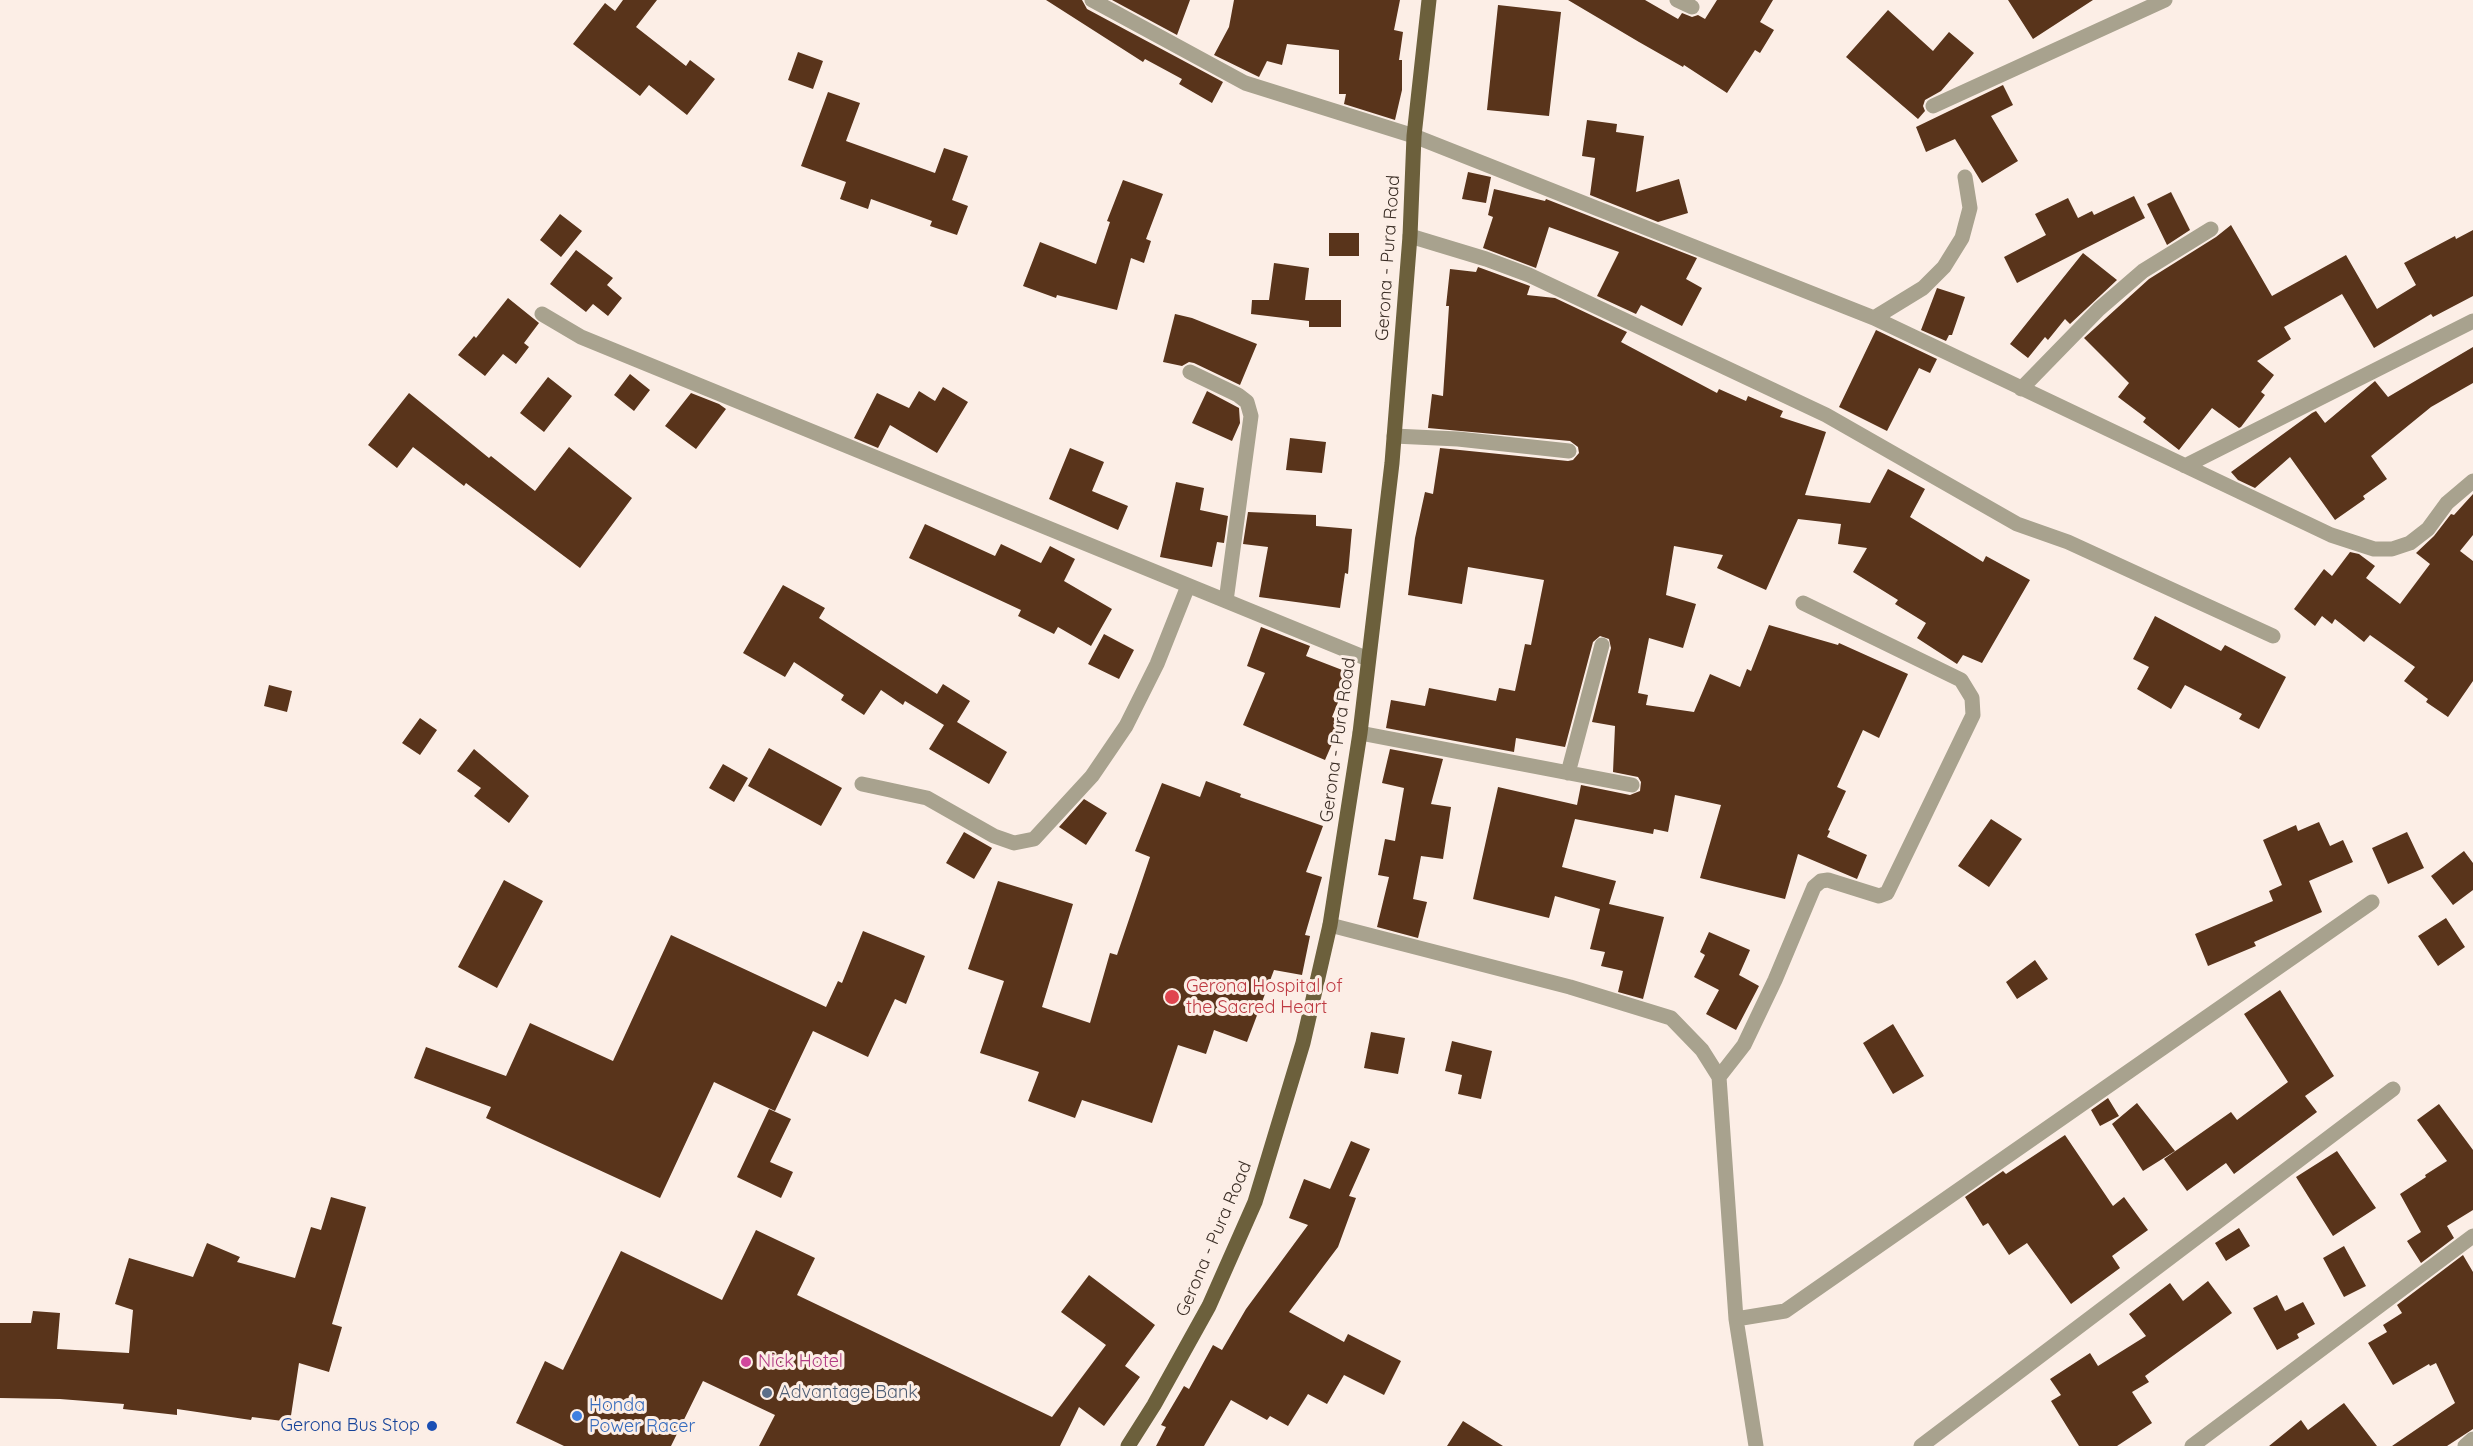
<!DOCTYPE html>
<style>
body{margin:0}
canvas{display:block;background:#fceee6}
</style>
<canvas width="2473" height="1446"></canvas>
<script>
const ctx = document.querySelector('canvas').getContext('2d');
ctx.lineJoin = 'round';
function fill(path, color) {
  ctx.fillStyle = color;
  ctx.fill(path, 'evenodd');
}
function shape(rows) {
  const path = new Path2D();
  for (const r of rows) {
    path.moveTo(r[0], r[1]);
    for (let i = 2; i < r.length; i += 2) path.lineTo(r[i], r[i + 1]);
  }
  return path;
}
function strokePath(path, color, width, dash) {
  ctx.strokeStyle = color;
  ctx.lineWidth = width;
  ctx.lineCap = dash ? 'butt' : 'round';
  ctx.setLineDash(dash || []);
  ctx.stroke(path);
}
function label(font, color, halo, rows, align = 'center') {
  ctx.font = font + ' Quicksand,sans-serif';
  ctx.lineWidth = 6;
  ctx.setLineDash([]);
  ctx.textBaseline = 'middle';
  ctx.strokeStyle = halo;
  ctx.fillStyle = color;
  for (const [text, x, y, turn = 0] of rows) {
    ctx.save();
    ctx.translate(x, y);
    ctx.rotate((+turn || 0) * Math.PI / 180);
    ctx.textAlign = isNaN(turn) ? turn : align;
    if (halo) ctx.strokeText(text, 0, 0);
    ctx.fillText(text, 0, 0);
    ctx.restore();
  }
}
fill(shape([
 [623,0,657,0,636,27,686,66,690,60,715,79,687,115,649,85,640,96,573,44,605,3,615,11],
 [1046,0,1082,0,1087,9,1223,82,1212,103,1179,84,1182,79,1145,59,1143,62],
 [1112,0,1190,0,1177,35],
 [1234,0,1400,0,1394,30,1403,32,1399,60,1402,60,1402,90,1395,120,1344,104,1346,94,1339,94,1339,50,1287,44,1282,65,1267,61,1259,77,1214,55,1229,27],
 [1568,0,1645,0,1678,19,1682,13,1692,17,1698,15,1705,19,1717,0,1773,0,1760,22,1774,30,1760,53,1755,50,1727,93,1684,65,1683,67,1639,42],
 [2008,0,2093,0,2033,39],
 [1498,5,1561,12,1549,116,1487,110],
 [1888,10,1933,51,1949,32,1974,53,1941,91,1925,100,1923,106,1925,111,1918,119,1846,57],
 [798,52,823,61,813,89,788,80],
 [2003,85,2013,105,1991,116,2018,161,1982,183,1955,139,1926,152,1916,127],
 [828,92,860,103,846,141,935,173,944,148,968,156,952,200,968,206,957,235,930,226,932,221,871,199,868,209,840,199,846,182,801,166],
 [1587,120,1617,124,1616,132,1644,136,1636,192,1679,179,1688,213,1658,222,1590,195,1595,158,1582,156],
 [1468,172,1491,177,1486,203,1462,199],
 [1123,180,1163,194,1146,239,1151,241,1144,263,1131,258,1117,310,1057,295,1056,298,1023,286,1040,242,1096,264,1110,222,1107,221],
 [1494,189,1545,201,1546,199,1697,258,1686,279,1702,288,1682,326,1641,305,1636,314,1597,296,1619,252,1549,227,1536,268,1483,248,1493,217,1488,215],
 [2171,192,2190,230,2167,245,2147,204],
 [2134,196,2145,218,2017,283,2004,257,2046,235,2035,214,2068,198,2078,218,2092,211,2094,215],
 [560,214,582,231,561,257,540,240],
 [2231,225,2272,296,2346,255,2377,309,2416,285,2404,263,2455,236,2456,239,2473,230,2473,296,2433,317,2431,314,2374,348,2342,294,2284,327,2291,339,2257,361,2274,375,2261,392,2265,395,2241,427,2239,428,2212,408,2179,450,2143,422,2146,418,2118,397,2129,383,2084,338,2149,279,2216,237],
 [1329,233,1359,233,1359,256,1329,256],
 [576,250,613,278,607,285,622,298,608,316,593,304,586,312,550,284],
 [2083,253,2117,280,2070,324,2065,319,2048,340,2045,337,2028,358,2010,344],
 [1274,263,1309,268,1305,300,1341,300,1341,327,1309,327,1309,321,1251,314,1252,300,1269,300],
 [1478,267,1530,286,1527,295,1555,298,1627,332,1621,342,1717,393,1719,389,1746,401,1748,396,1783,411,1780,417,1826,432,1805,495,1870,503,1888,469,1925,489,1910,517,1983,562,1986,556,2030,580,1982,663,1963,655,1957,664,1917,638,1926,623,1895,604,1898,600,1853,572,1867,548,1838,544,1841,524,1798,519,1766,590,1717,568,1723,555,1674,546,1666,595,1696,604,1683,648,1649,638,1638,693,1648,695,1646,705,1694,712,1710,674,1740,687,1747,669,1751,671,1769,625,1838,645,1839,643,1908,674,1879,738,1863,730,1837,787,1846,791,1828,830,1830,831,1827,837,1867,855,1857,879,1798,854,1785,899,1700,878,1721,805,1675,795,1668,832,1654,829,1653,834,1575,819,1562,867,1616,881,1609,904,1664,917,1643,999,1618,992,1623,971,1601,966,1605,952,1590,949,1600,909,1555,896,1549,918,1473,899,1498,787,1577,805,1581,785,1630,795,1640,791,1641,782,1638,777,1613,772,1615,726,1592,722,1611,648,1609,639,1600,636,1593,642,1565,747,1516,738,1514,752,1386,728,1391,700,1425,706,1429,688,1496,701,1499,688,1515,691,1525,644,1531,645,1544,580,1468,567,1462,604,1408,595,1415,538,1425,492,1433,494,1440,448,1568,461,1573,460,1579,453,1578,447,1570,441,1428,428,1432,394,1443,396,1449,306,1446,306,1450,269,1476,272],
 [1937,288,1965,297,1952,335,1949,335,1946,341,1921,330],
 [508,298,539,323,524,343,529,347,516,364,503,354,485,376,458,355,474,336,476,338],
 [1175,314,1192,318,1257,344,1240,385,1194,363,1189,362,1182,366,1163,362],
 [1876,330,1937,359,1930,373,1919,368,1887,431,1839,407],
 [2473,347,2473,383,2431,407,2371,456,2387,479,2363,496,2365,499,2335,520,2290,457,2255,488,2238,480,2231,472,2312,413,2316,411,2325,423,2375,381,2388,397],
 [630,374,650,390,634,411,614,395],
 [548,377,572,396,544,432,520,413],
 [943,387,968,402,937,453,890,425,878,448,854,438,877,393,909,408,919,391,935,401],
 [1207,391,1239,408,1240,423,1232,441,1192,423],
 [409,393,489,458,491,456,535,491,569,447,632,498,580,568,466,483,464,486,413,447,397,468,368,445],
 [691,393,719,404,726,409,696,449,665,426],
 [1290,438,1326,442,1322,473,1286,470],
 [1070,448,1104,462,1092,491,1128,506,1118,530,1049,499],
 [1176,482,1204,488,1200,510,1228,516,1224,543,1217,542,1212,567,1160,557],
 [2473,494,2473,535,2460,551,2473,561,2473,681,2448,717,2426,702,2428,699,2404,681,2415,667,2370,635,2364,642,2335,619,2332,624,2322,616,2315,626,2294,609,2324,569,2332,576,2350,552,2359,554,2375,566,2366,578,2400,604,2430,564,2416,553,2434,536,2451,514,2454,515],
 [1248,512,1316,515,1316,526,1352,529,1348,574,1345,573,1340,608,1259,597,1268,547,1243,544],
 [925,524,995,556,1001,544,1041,563,1050,546,1075,559,1064,581,1112,609,1091,646,1058,627,1054,634,1018,616,1021,610,909,558],
 [783,585,825,608,819,618,937,694,943,684,970,701,957,722,1007,752,989,784,929,749,944,725,905,701,903,705,881,690,864,715,841,700,844,695,794,662,785,677,743,653],
 [2155,616,2221,651,2225,645,2286,677,2259,729,2239,719,2242,714,2185,685,2171,709,2137,689,2149,667,2133,659],
 [1261,627,1310,646,1306,656,1350,673,1332,717,1342,721,1325,760,1243,725,1265,673,1247,666],
 [1104,634,1134,650,1119,679,1088,664],
 [269,685,292,691,287,712,264,706],
 [420,718,437,730,420,755,402,743],
 [769,748,842,788,821,826,748,786],
 [474,749,529,796,509,823,474,796,481,788,457,771],
 [1390,749,1443,759,1431,804,1451,807,1443,859,1421,856,1413,899,1427,902,1418,938,1377,927,1389,877,1378,875,1385,839,1395,841,1404,788,1382,783],
 [723,764,748,778,734,802,709,788],
 [1206,781,1241,794,1240,797,1323,826,1306,872,1322,877,1305,935,1310,936,1302,975,1274,970,1247,1042,1214,1030,1206,1054,1178,1045,1152,1123,1082,1100,1075,1118,1028,1101,1039,1072,980,1053,1004,981,968,969,998,881,1073,904,1042,1007,1090,1023,1110,953,1117,955,1150,857,1135,851,1162,783,1200,797],
 [1084,799,1107,813,1086,845,1059,827],
 [1991,819,2022,839,1989,887,1958,866],
 [2319,822,2330,846,2343,840,2353,862,2309,881,2322,912,2254,942,2256,946,2208,966,2195,934,2273,901,2269,891,2282,885,2263,840,2296,825,2298,831],
 [964,832,992,848,974,879,946,863],
 [2407,832,2424,868,2388,884,2372,848],
 [2464,851,2473,863,2473,890,2453,905,2431,876],
 [504,880,543,901,497,988,458,967],
 [2446,918,2465,947,2438,966,2418,936],
 [863,931,925,956,906,1004,895,999,868,1057,813,1031,775,1111,714,1082,660,1198,486,1118,491,1107,414,1078,426,1047,506,1076,530,1023,613,1061,671,935,826,1007,838,981,842,983],
 [1709,932,1750,950,1739,975,1759,986,1736,1030,1706,1014,1719,990,1694,977,1705,955,1700,952],
 [2035,960,2048,979,2017,999,2006,982],
 [2280,990,2334,1076,2305,1096,2317,1112,2234,1174,2226,1163,2187,1191,2164,1159,2231,1112,2237,1120,2288,1082,2244,1014],
 [1893,1024,1924,1076,1893,1094,1863,1043],
 [1371,1032,1405,1038,1398,1074,1364,1068],
 [1452,1041,1492,1051,1481,1099,1458,1094,1462,1075,1445,1071],
 [2108,1098,2119,1116,2100,1126,2091,1110],
 [2137,1103,2175,1151,2143,1171,2112,1124],
 [2439,1104,2473,1150,2473,1210,2447,1226,2454,1238,2421,1263,2407,1241,2421,1232,2400,1194,2426,1177,2425,1175,2447,1161,2417,1120],
 [769,1109,791,1119,770,1162,793,1172,781,1198,737,1177],
 [2065,1135,2113,1206,2124,1197,2148,1230,2112,1256,2120,1268,2071,1304,2027,1243,2009,1255,1988,1223,1983,1226,1965,1197,2003,1171,2006,1174],
 [1351,1141,1370,1149,1349,1196,1356,1198,1338,1247,1289,1312,1344,1342,1348,1334,1401,1361,1384,1395,1344,1375,1327,1404,1308,1394,1288,1426,1270,1416,1267,1420,1231,1400,1204,1446,1156,1446,1166,1427,1161,1425,1184,1386,1189,1389,1213,1345,1222,1350,1246,1309,1308,1225,1289,1218,1304,1179,1330,1189],
 [2337,1151,2376,1208,2333,1236,2296,1177],
 [331,1197,366,1207,332,1324,342,1327,329,1372,299,1363,290,1422,252,1417,251,1420,177,1409,177,1415,123,1409,124,1404,60,1399,0,1398,0,1323,31,1323,33,1311,60,1313,57,1349,129,1353,133,1310,115,1304,129,1258,193,1277,207,1243,240,1257,237,1262,295,1278,311,1227,321,1230],
 [2239,1228,2250,1246,2226,1261,2215,1243],
 [756,1230,815,1258,797,1295,1052,1417,1106,1345,1061,1312,1089,1275,1155,1325,1125,1366,1140,1377,1104,1426,1079,1407,1060,1446,759,1446,775,1415,703,1381,671,1446,564,1446,516,1423,545,1361,563,1370,621,1251,722,1300],
 [2344,1246,2366,1286,2344,1297,2323,1258],
 [2463,1255,2473,1272,2473,1429,2447,1446,2392,1446,2455,1403,2436,1363,2430,1366,2429,1364,2393,1385,2368,1343,2387,1332,2383,1325,2402,1313,2397,1305],
 [2208,1281,2232,1313,2145,1376,2149,1382,2132,1392,2152,1423,2117,1446,2079,1446,2051,1401,2061,1395,2050,1379,2090,1353,2098,1366,2146,1336,2129,1314,2170,1283,2183,1301],
 [2277,1295,2285,1311,2303,1302,2315,1324,2297,1334,2299,1338,2277,1350,2253,1308],
 [2344,1403,2377,1446,2269,1446,2301,1420,2308,1430],
 [1463,1421,1503,1446,1447,1446]
]), '#59341b');
strokePath(shape([
 [1092,0,1245,83,1414,136,1874,318,2331,535,2374,549,2392,549,2410,543,2428,529,2447,503,2473,481],
 [1677,0,1692,7],
 [1933,106,2165,0],
 [1410,236,1486,259,1529,275,1826,415,2017,524,2068,542,2273,636],
 [542,314,581,337,1368,659],
 [1874,318,1923,288,1944,267,1962,238,1970,208,1965,177],
 [1190,372,1238,395,1247,402,1251,416,1226,601],
 [2021,389,2099,309,2143,271,2211,229],
 [1394,436,1458,439,1569,451],
 [2185,466,2473,321],
 [1360,733,1632,785],
 [1568,773,1602,645],
 [862,784,927,798,994,836,1014,843,1034,839,1092,776,1126,726,1157,664,1188,586],
 [1330,925,1570,987,1671,1018,1702,1050,1719,1077,1736,1319,1756,1446],
 [1719,1077,1744,1045,1775,980,1814,887,1821,881,1828,880,1879,896,1887,893,1973,715,1972,698,1961,680,1803,603],
 [1736,1319,1785,1311,2372,902],
 [1921,1446,2393,1089],
 [2192,1446,2473,1236],
 [2465,1446,2473,1439]
]), '#a8a28e', 15);
strokePath(shape([
 [1128,1446,1154,1405,1209,1306,1255,1202,1303,1043,1330,925,1360,733,1392,463,1410,236,1414,136,1429,0]
]), '#6c603c', 15);
for (const [x, y, r, color] of [
 [1172,997,8,"#e0444e"],
 [746,1362,6,"#d1479c"],
 [767,1393,6,"#5c6f8a"],
 [577,1416,6,"#3f7fe0"],
 [432,1426,6,"#1a4fb4"]
]) {
  const dot = new Path2D();
  dot.arc(x, y, r, 0, 2 * Math.PI);
  ctx.fillStyle = color;
  ctx.fill(dot);
  strokePath(dot, '#fceee6', 2);
}
label('18px', '#3a2d25', '#fceee6', [
 ["Gerona - Pura Road",1388,258,-86],
 ["Gerona - Pura Road",1338,740,-82],
 ["Gerona - Pura Road",1214,1239,-67]
]);
label('18px', '#be3a42', '#fceee6', [
 ["Gerona Hospital of",1186,987],
 ["the Sacred Heart",1186,1008]
], 'left');
label('18px', '#b23c85', '#fceee6', [
 ["Nick Hotel",758,1362]
], 'left');
label('18px', '#4e5e75', '#fceee6', [
 ["Advantage Bank",779,1393]
], 'left');
label('18px', '#366cbe', '#fceee6', [
 ["Honda",589,1406],
 ["Power Racer",589,1427]
], 'left');
label('18px', '#164399', '#fceee6', [
 ["Gerona Bus Stop",420,1426]
], 'right');
</script>
